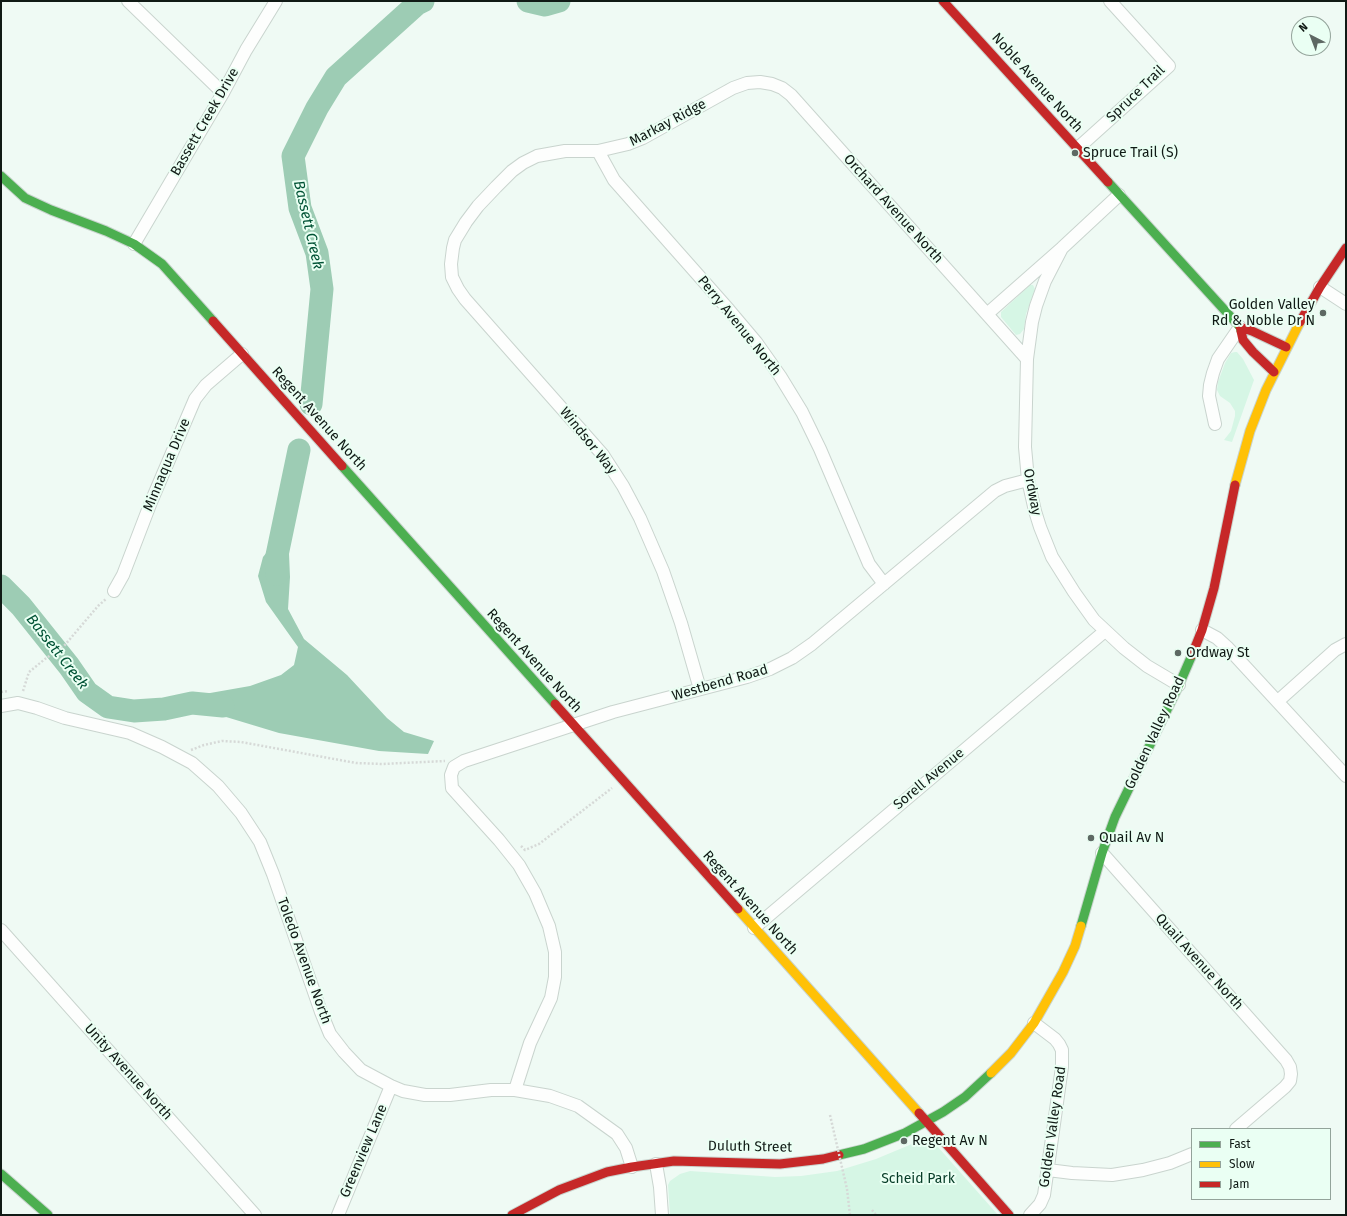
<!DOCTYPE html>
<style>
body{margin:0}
#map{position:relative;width:1347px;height:1216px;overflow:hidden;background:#effaf4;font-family:"Fira Sans",sans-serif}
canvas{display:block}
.frame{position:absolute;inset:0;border:2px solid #101a15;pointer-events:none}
.legend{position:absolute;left:1191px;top:1128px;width:140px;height:72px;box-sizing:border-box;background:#eafff3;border:1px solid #93a39a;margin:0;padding:5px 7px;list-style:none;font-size:12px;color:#101a15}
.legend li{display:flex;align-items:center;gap:8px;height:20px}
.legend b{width:20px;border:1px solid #93a39a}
.north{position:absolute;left:1291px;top:16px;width:40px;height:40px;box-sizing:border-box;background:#eafff3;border:1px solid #93a39a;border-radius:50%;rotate:318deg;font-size:11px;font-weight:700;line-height:16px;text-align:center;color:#101a15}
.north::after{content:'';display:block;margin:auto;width:14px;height:18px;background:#5e6863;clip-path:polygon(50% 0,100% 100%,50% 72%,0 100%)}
</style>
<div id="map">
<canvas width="1347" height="1216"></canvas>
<div class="frame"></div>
<ul class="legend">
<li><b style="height:5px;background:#4caf50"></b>Fast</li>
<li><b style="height:5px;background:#ffc107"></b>Slow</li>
<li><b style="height:5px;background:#c62828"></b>Jam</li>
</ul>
<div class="north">N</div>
</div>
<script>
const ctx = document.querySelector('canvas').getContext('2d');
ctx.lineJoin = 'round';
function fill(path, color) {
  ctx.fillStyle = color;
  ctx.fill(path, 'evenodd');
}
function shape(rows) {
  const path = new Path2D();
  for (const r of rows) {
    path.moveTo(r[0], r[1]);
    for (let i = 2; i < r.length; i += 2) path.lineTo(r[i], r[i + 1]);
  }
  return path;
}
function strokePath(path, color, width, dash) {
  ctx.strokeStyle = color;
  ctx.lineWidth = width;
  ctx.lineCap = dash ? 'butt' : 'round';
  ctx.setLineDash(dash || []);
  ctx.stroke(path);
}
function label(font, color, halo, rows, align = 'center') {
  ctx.font = font + ' "Fira Sans",sans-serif';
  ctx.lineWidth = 4;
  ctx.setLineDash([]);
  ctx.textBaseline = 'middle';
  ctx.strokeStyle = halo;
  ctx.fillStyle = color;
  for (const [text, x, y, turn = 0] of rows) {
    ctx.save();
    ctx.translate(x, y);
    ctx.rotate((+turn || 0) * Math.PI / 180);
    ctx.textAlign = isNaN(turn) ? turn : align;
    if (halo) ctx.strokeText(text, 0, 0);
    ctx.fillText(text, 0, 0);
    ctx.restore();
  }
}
fill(shape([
 [1030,285,1033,285,1035,289,1026,314,1024,329,1020,334,1016,335,1001,317,1001,312],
 [1235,352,1237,352,1243,359,1254,380,1232,442,1224,440,1231,431,1235,416,1235,411,1230,403,1220,396,1217,390,1218,382,1225,363,1231,353],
 [930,1138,998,1215,670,1215,668,1185,670,1181,680,1174,690,1171,775,1177,801,1176,837,1171,876,1159,919,1141]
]), '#d6f6e5');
fill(shape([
 [276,541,289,554,290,577,288,609,304,639,347,675,387,718,404,732,434,741,428,754,379,751,279,733,193,707,193,696,250,686,281,675,294,665,298,647,266,602,258,576,263,557]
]), '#9dccb4');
strokePath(shape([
 [528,1,545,5,559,1],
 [311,404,322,289,317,253,300,208,293,156,317,108,336,77,417,4,423,1],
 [277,574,276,560,299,450],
 [1,586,21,606,69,666,87,692,108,707,134,711,164,709,192,703,223,706]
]), '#9dccb4', 23);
const street = shape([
 [128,1,223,93],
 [1078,148,1169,66,1110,1],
 [598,151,614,180,729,310,756,342,780,376,802,412,820,449,869,564,884,584],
 [134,244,223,93,246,50,276,1],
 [1062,248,1045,281,1036,306,1032,322,1027,359,1025,447,1028,480,1035,511,1040,527,1052,557,1074,592,1094,620,1124,648,1147,666,1179,685],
 [1320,287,1346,304],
 [987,314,1062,248,1119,195],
 [1215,424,1209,396,1210,385,1213,373,1218,359,1240,327],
 [114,591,123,575,151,502,195,399,206,385,242,354],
 [1202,630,1217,638,1228,648,1346,776],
 [700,689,681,623,663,571,640,518,623,486,603,455,465,299,458,289,452,277,451,264,453,248,455,240,466,222,478,206,496,187,512,171,523,163,537,156,565,151,598,151,628,144,643,138,733,88,747,83,760,82,772,84,782,88,791,95,1027,359],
 [1278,701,1335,650,1346,644],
 [1,706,18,703,37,708,65,718,130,733,162,747,192,763,218,786,241,813,260,842,273,874,321,1012,330,1034,344,1052,361,1070,391,1086,403,1091,425,1095,450,1095,491,1090,515,1090,550,1096,578,1106,617,1134,626,1148,632,1167],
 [1102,853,1286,1060,1290,1067,1291,1074,1290,1081,1285,1087,1236,1129],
 [754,928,1105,631],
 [1,930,255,1215],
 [515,1090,530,1043,551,998,555,977,555,952,549,926,535,893,519,865,499,840,452,788,451,775,454,767,464,761,613,712,747,677,770,669,792,658,812,644,995,491,1005,486,1028,480],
 [656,1164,660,1187,662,1215],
 [1048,1170,1072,1173,1112,1175,1143,1170,1170,1163,1192,1154],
 [338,1215,391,1086],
 [1030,1215,1040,1204,1044,1195,1062,1067,1062,1050,1059,1044,1055,1039,1034,1023]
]);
const fast = shape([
 [1,176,25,198,51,210,106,231,134,244,162,264,213,321],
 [1108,182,1240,327,1241,331],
 [342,466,555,704],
 [1081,926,1102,853,1115,817,1179,685,1192,655],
 [839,1155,864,1149,905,1133,943,1112,965,1097,991,1073],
 [1,1174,48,1215]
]);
const slow = shape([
 [1235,485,1250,431,1266,390,1300,322],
 [738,909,919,1113],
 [991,1073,1011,1053,1034,1023,1063,972,1075,946,1081,926]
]);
const jam = shape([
 [943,1,1108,182],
 [213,321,342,466],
 [1300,322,1320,287,1346,248],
 [1240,327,1252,331,1286,347],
 [1241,331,1243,340,1253,352,1274,372],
 [1192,655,1202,630,1214,588,1235,485],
 [555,704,738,909],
 [919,1113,1009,1215],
 [512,1215,559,1190,607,1172,632,1167,674,1161,780,1164,823,1159,839,1155]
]);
strokePath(street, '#c9d4ce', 14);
strokePath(fast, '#c9d4ce', 11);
strokePath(slow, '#c9d4ce', 11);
strokePath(jam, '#c9d4ce', 11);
strokePath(shape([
 [23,691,29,672,45,659,64,646,98,606,106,599],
 [1,692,8,691],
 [191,750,204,745,222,741,241,742,356,763,382,764,445,761],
 [521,846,525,850,539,844,612,788],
 [847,1189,850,1215],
 [872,1210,876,1215]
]), '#d6d9d7', 2.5, [2, 2]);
strokePath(street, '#fdfefd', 12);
strokePath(fast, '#4caf50', 9);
strokePath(slow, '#ffc107', 9);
strokePath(jam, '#c62828', 9);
strokePath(shape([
 [830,1115,847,1189]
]), '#d6d9d7', 2.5, [2, 2]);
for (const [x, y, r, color] of [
 [1075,153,4,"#5e6863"],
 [1323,313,4,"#5e6863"],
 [1178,653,4,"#5e6863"],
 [1091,838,4,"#5e6863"],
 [904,1141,4,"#5e6863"]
]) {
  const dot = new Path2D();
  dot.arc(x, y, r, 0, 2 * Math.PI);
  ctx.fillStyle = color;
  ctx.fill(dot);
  strokePath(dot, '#eafff3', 1.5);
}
label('14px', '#101a15', '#eafff3', [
 ["Noble Avenue North",1037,83,48],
 ["Spruce Trail",1136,94,-44],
 ["Bassett Creek Drive",205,122,-60],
 ["Markay Ridge",668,123,-28],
 ["Orchard Avenue North",893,209,48],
 ["Perry Avenue North",739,326,51],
 ["Regent Avenue North",319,419,48],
 ["Windsor Way",588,441,51],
 ["Minnaqua Drive",167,465,-67],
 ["Ordway",1032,492,79],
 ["Regent Avenue North",534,661,48],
 ["Westbend Road",720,683,-16],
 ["Golden Valley Road",1155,733,-65],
 ["Sorell Avenue",929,779,-40],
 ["Regent Avenue North",750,903,48],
 ["Toledo Avenue North",304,961,70],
 ["Quail Avenue North",1199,962,48],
 ["Unity Avenue North",128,1072,48],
 ["Golden Valley Road",1053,1127,-82],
 ["Duluth Street",750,1147,1],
 ["Greenview Lane",364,1151,-67]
]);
label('14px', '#101a15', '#eafff3', [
 ["Spruce Trail (S)",1083,153],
 ["Golden Valley",1315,305,"right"],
 ["Rd & Noble Dr N",1315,321,"right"],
 ["Ordway St",1186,653],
 ["Quail Av N",1099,838],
 ["Regent Av N",912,1141]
], 'left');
label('14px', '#063c27', '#eafff3', [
 ["Scheid Park",918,1179]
]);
label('italic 15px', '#005335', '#eafff3', [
 ["Bassett Creek",308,225,77],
 ["Bassett Creek",57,652,52]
]);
</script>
